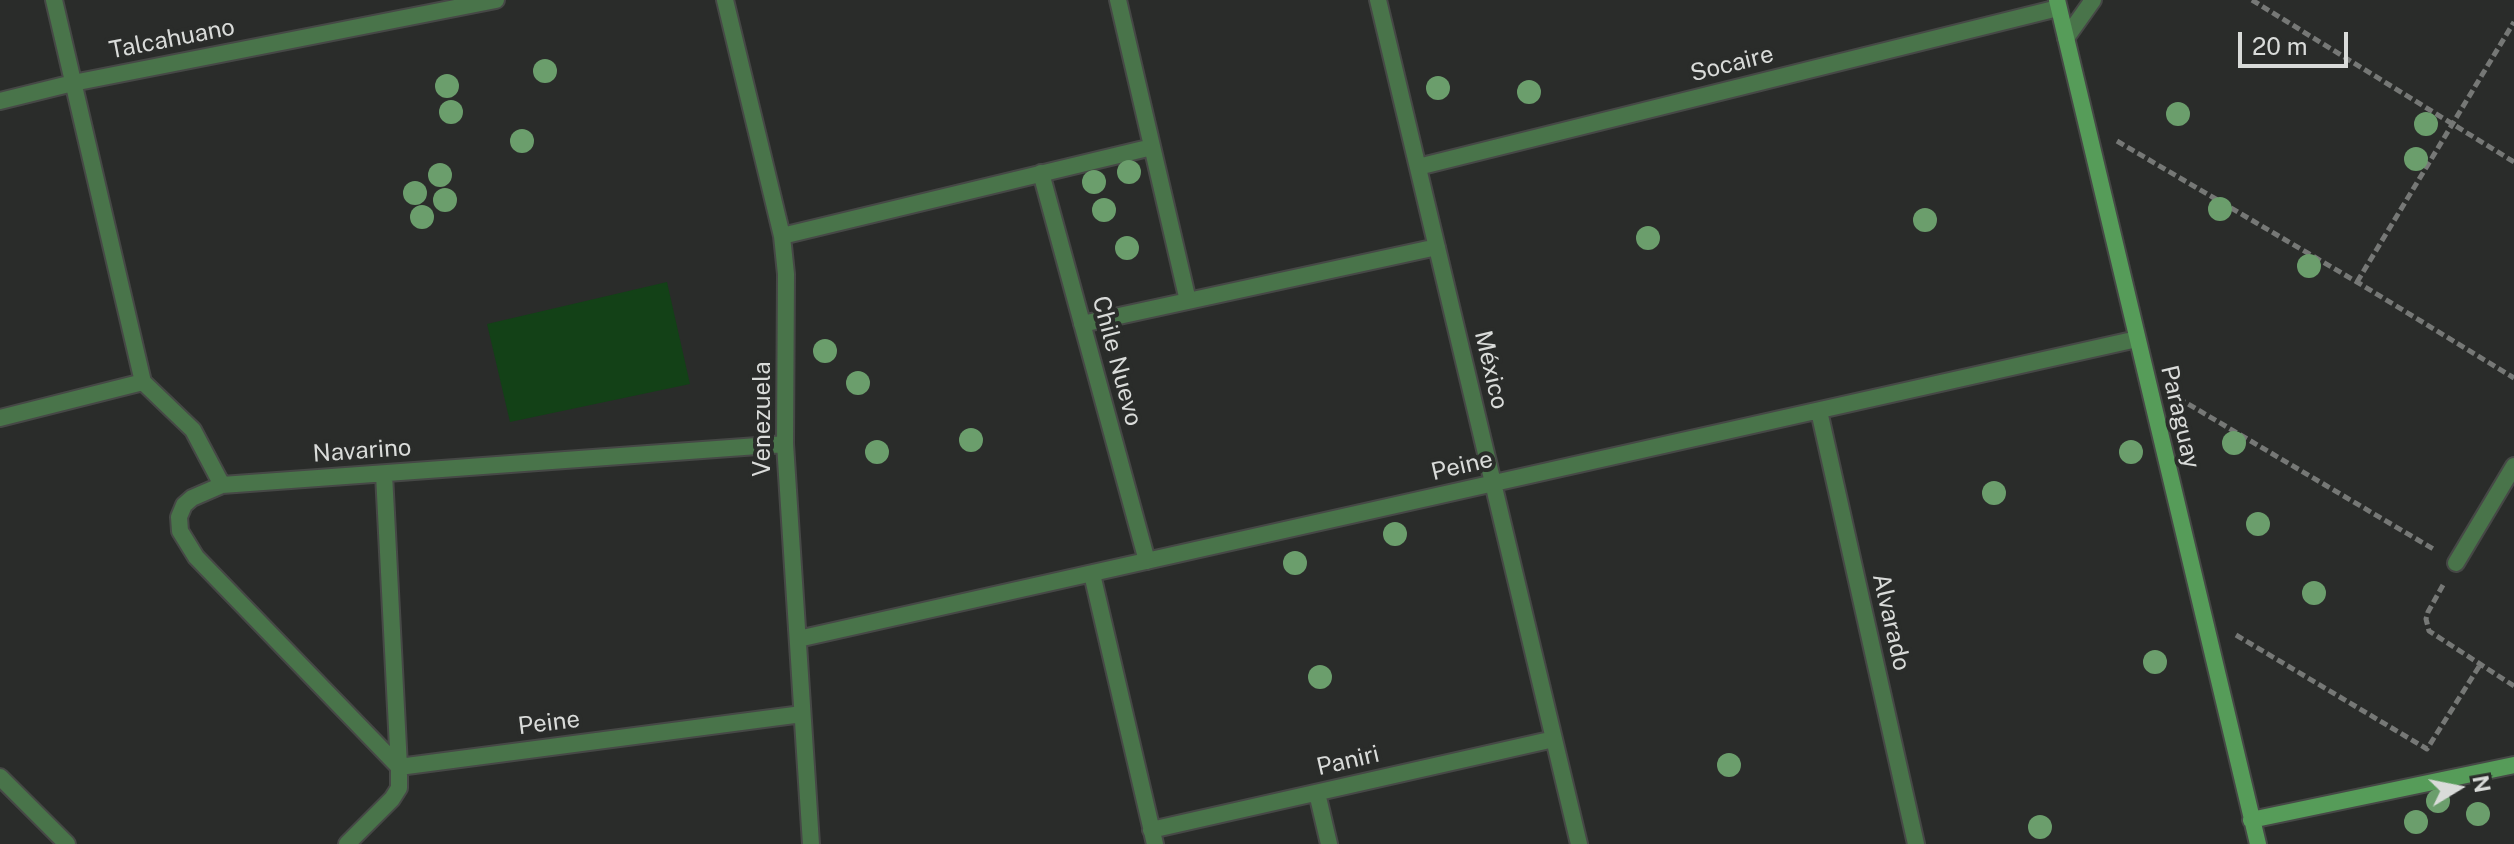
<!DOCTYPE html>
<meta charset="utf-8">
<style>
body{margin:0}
#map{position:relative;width:2514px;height:844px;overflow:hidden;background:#2a2c2a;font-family:"Public Sans",sans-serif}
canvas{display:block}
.north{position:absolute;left:2418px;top:748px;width:80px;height:80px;-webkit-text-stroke:6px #2a2c2a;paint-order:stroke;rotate:80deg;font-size:22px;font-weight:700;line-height:32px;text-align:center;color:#d9dbd9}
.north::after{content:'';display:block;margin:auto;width:28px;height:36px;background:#d9dbd9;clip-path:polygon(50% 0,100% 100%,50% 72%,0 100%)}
.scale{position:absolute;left:2238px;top:32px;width:110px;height:36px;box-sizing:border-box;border:4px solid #d9dbd9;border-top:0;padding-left:10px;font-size:24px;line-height:28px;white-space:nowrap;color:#d9dbd9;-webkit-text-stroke:6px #2a2c2a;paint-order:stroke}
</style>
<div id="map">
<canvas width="2514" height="844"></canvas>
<div class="north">N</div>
<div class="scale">20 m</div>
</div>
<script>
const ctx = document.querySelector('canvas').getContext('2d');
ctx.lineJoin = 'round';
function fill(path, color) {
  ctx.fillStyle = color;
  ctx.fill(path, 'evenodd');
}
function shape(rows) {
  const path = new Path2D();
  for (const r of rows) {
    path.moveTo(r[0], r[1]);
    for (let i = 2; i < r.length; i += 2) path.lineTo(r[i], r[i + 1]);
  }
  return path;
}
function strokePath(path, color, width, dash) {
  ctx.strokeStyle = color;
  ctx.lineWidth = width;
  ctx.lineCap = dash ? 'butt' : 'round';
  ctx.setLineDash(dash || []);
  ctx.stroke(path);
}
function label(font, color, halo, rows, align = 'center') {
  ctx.font = font + ' "Public Sans",sans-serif';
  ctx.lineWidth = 8;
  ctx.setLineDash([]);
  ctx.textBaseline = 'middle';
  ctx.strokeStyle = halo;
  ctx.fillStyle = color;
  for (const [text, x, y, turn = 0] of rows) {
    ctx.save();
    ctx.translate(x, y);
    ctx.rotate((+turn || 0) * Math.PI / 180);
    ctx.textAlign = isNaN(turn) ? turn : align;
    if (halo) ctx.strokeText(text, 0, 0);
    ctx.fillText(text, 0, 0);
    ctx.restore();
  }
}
fill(shape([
 [667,282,690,384,510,422,487,324]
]), '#134117');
const street = shape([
 [54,0,143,382],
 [725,0,782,236,786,274,785,444,811,844],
 [1118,0,1188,301],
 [1378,0,1579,844],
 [2066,38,2093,0],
 [0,101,73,83,496,0],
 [1418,167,2058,8],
 [1041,173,1147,561],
 [782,236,1152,147],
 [1082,324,1437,247],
 [143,382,193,430,222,485],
 [1819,411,1916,844],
 [0,418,143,382],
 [384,474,399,767],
 [2456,563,2514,466],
 [1092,574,1155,844],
 [798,639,2137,339],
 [399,767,196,557,180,531,179,517,184,505,192,498,222,485,785,444],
 [0,777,67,844],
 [1317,793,1329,844],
 [1151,830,1554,739],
 [347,844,392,799,399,788,399,767,802,714]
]);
const secondary = shape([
 [2057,0,2258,844],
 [2251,820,2514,765]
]);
strokePath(street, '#464846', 20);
strokePath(secondary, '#464846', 20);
strokePath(shape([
 [2252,0,2514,162],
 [2117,141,2357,282,2514,378],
 [2357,282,2514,22],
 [2178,398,2435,550],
 [2443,585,2428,612,2426,619,2429,631,2514,686],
 [2236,635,2427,749,2480,665]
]), '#767876', 5, [8, 4]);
strokePath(street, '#49744a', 16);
strokePath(secondary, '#569c59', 16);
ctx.fillStyle = '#6b9e6c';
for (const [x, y] of [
 [545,71],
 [447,86],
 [1438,88],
 [1529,92],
 [451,112],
 [2178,114],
 [2426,124],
 [522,141],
 [2416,159],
 [1129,172],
 [440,175],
 [1094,182],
 [415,193],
 [445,200],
 [2220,209],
 [1104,210],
 [422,217],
 [1925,220],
 [1648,238],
 [1127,248],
 [2309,266],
 [825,351],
 [858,383],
 [971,440],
 [2234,443],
 [877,452],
 [2131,452],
 [1994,493],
 [2258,524],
 [1395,534],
 [1295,563],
 [2314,593],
 [2155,662],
 [1320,677],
 [1729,765],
 [2438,801],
 [2478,814],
 [2416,822],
 [2040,827]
]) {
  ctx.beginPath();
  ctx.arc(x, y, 12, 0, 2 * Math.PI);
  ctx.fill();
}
label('24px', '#d9dbd9', '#2a2c2a', [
 ["Talcahuano",172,39,-11],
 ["Socaire",1732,64,-14],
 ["Chile Nuevo",1117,361,75],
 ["México",1491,370,77],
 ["Paraguay",2180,417,77],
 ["Venezuela",763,419,-90],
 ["Navarino",362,451,-4],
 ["Peine",1462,466,-13],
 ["Alvarado",1891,622,77],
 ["Peine",549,723,-7],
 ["Paniri",1348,761,-13]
]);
</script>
